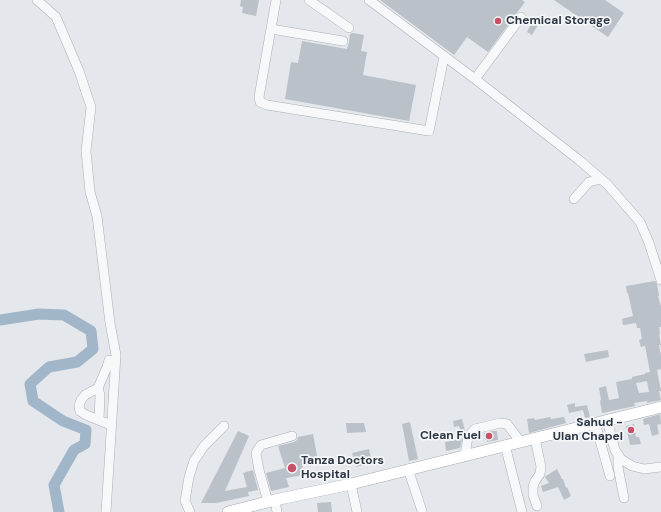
<!DOCTYPE html>
<style>
body{margin:0}
canvas{display:block;background:#e4e7eb}
</style>
<canvas width="661" height="512"></canvas>
<script>
const ctx = document.querySelector('canvas').getContext('2d');
ctx.lineJoin = 'round';
function shape(rows) {
  const path = new Path2D();
  for (const r of rows) {
    path.moveTo(r[0], r[1]);
    for (let i = 2; i < r.length; i += 2) path.lineTo(r[i], r[i + 1]);
  }
  return path;
}
function strokePath(path, color, width, dash) {
  ctx.strokeStyle = color;
  ctx.lineWidth = width;
  ctx.lineCap = dash ? 'butt' : 'round';
  ctx.setLineDash(dash || []);
  ctx.stroke(path);
}
function fill(path, color) {
  ctx.fillStyle = color;
  ctx.fill(path, 'evenodd');
}
function label(font, color, halo, rows, align = 'center') {
  ctx.font = font + ' "DM Sans",sans-serif';
  ctx.lineWidth = 3.5;
  ctx.setLineDash([]);
  ctx.textBaseline = 'middle';
  ctx.strokeStyle = halo;
  ctx.fillStyle = color;
  for (const [text, x, y, turn = 0] of rows) {
    ctx.save();
    ctx.translate(x, y);
    ctx.rotate((+turn || 0) * Math.PI / 180);
    ctx.textAlign = isNaN(turn) ? turn : align;
    if (halo) ctx.strokeText(text, 0, 0);
    ctx.fillText(text, 0, 0);
    ctx.restore();
  }
}
strokePath(shape([
 [0,320,39,314,64,315,91,331,93,349,77,362,49,367,30,384,33,401,63,421,86,430,85,444,74,450,54,485,59,512]
]), '#a1b7c9', 11);
fill(shape([
 [241,0,259,0,256,16,242,13,243,7,240,6],
 [380,0,522,0,525,2,488,52,467,37,454,55],
 [554,0,605,0,624,13,608,37],
 [533,20,539,23,532,35,527,32],
 [353,33,364,35,361,51,367,52,363,75,416,85,409,121,285,99,291,62,298,63,302,41,347,49,349,42,350,34],
 [655,281,657,284,659,296,658,296,661,307,661,327,659,327,660,334,659,334,661,345,659,345,661,356,661,369,657,370,661,391,659,391,661,400,647,403,647,401,634,403,635,406,602,413,600,401,601,400,599,388,606,386,609,400,619,398,616,382,632,379,632,377,645,374,645,373,650,372,645,346,641,347,639,340,642,339,640,328,637,328,636,323,623,325,622,319,633,316,628,293,627,293,626,286],
 [647,381,649,392,639,393,636,383],
 [608,350,609,357,586,362,584,354],
 [575,403,575,407,587,405,590,417,585,418,583,410,569,413,567,405],
 [660,414,661,424,657,425,659,434,652,436,649,424,644,425,643,419],
 [550,417,551,419,564,417,566,423,529,433,527,419,534,418,535,420],
 [462,419,465,431,463,434,462,438,459,426,454,427,453,421],
 [410,422,418,459,409,461,402,424],
 [346,423,364,423,366,432,347,433],
 [634,424,636,437,639,437,641,444,630,445,626,426],
 [238,431,249,436,225,491,247,487,243,473,253,470,258,490,248,492,249,496,216,503,201,503],
 [492,431,497,431,498,440,487,442,487,440,485,440,484,433],
 [313,434,318,461,302,464,304,475,286,478,289,487,271,491,266,473,285,468,278,446,294,442,297,440,298,437],
 [462,439,460,448,446,451,445,442],
 [369,449,372,463,356,467,352,453],
 [557,469,562,479,563,479,566,488,567,487,571,496,564,500,558,487,543,492,541,486,549,483,545,477,546,476],
 [331,502,332,512,318,512,317,503]
]), '#bbc1c8');
const minor = shape([
 [37,0,56,17,79,71,91,107,86,151,90,192,97,216,110,323,116,355,106,512],
 [276,0,259,97,260,102,267,105,429,131,444,57],
 [309,0,349,28],
 [369,0,475,79,579,160,607,184,640,222,649,243,661,280],
 [271,29,343,41],
 [475,79,521,17],
 [574,199,589,182,601,179],
 [109,360,107,367,98,388,85,395,81,400,79,406,80,411,86,415,111,425],
 [98,388,100,395,99,420],
 [607,420,615,450,621,459,632,466,644,469,661,467],
 [595,423,610,476],
 [535,438,541,467,540,474,535,481,533,487,533,495,537,506],
 [505,445,522,512],
 [618,454,618,467,624,498],
 [465,455,468,437,472,432,475,429,500,423,507,424,520,441],
 [408,469,422,511],
 [351,484,357,512],
 [275,500,277,512],
 [268,502,259,470,256,454,257,451,261,445,292,436],
 [190,512,185,501,189,477,194,461,204,446,224,426]
]);
const major = shape([
 [228,512,275,500,351,484,661,407]
]);
strokePath(minor, '#a9aeb5', 10);
strokePath(major, '#a4acb6', 12);
strokePath(minor, '#f7f8f9', 9);
strokePath(major, '#fff', 11);
for (const [x, y, r, color] of [
 [498,21,4,"#c8516a"],
 [631,430,4,"#c8516a"],
 [489,436,4,"#c8516a"],
 [292,468,5,"#c8516a"]
]) {
  const dot = new Path2D();
  dot.arc(x, y, r, 0, 2 * Math.PI);
  ctx.fillStyle = color;
  ctx.fill(dot);
  strokePath(dot, '#f4f6f8', 1.5);
}
label('bold 12px', '#2c3643', '#f4f6f8', [
 ["Chemical Storage",506,21],
 ["Sahud -",623,423,"right"],
 ["Ulan Chapel",623,437,"right"],
 ["Clean Fuel",481,436,"right"],
 ["Tanza Doctors",301,461],
 ["Hospital",301,475]
], 'left');
</script>
